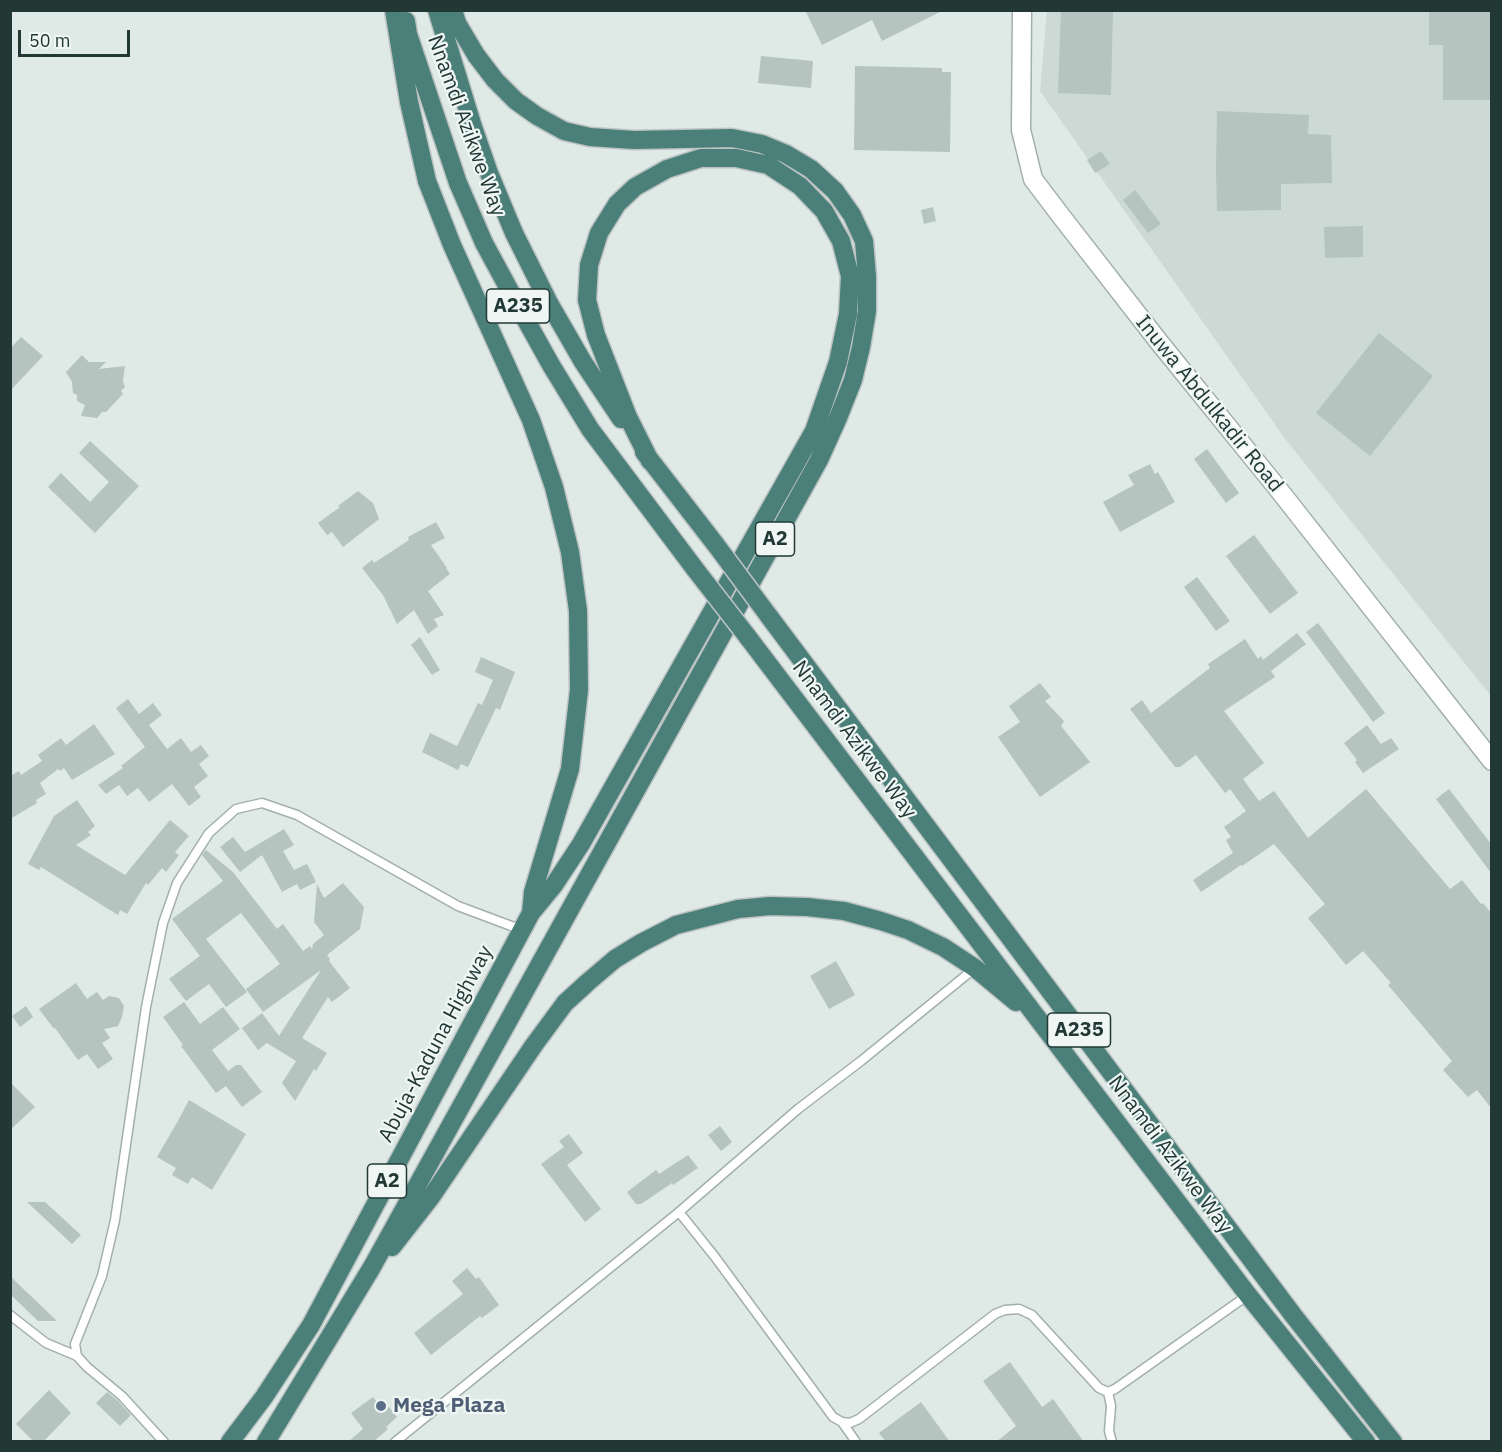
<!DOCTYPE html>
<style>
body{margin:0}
#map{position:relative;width:1502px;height:1452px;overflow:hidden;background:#dfe9e6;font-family:"IBM Plex Sans",sans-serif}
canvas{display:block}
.frame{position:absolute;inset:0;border:12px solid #213835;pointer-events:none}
.scale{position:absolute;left:18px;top:30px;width:112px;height:27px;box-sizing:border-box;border:3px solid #213835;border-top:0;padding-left:8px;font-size:18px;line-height:21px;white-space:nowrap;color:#213835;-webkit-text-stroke:4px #eff6f4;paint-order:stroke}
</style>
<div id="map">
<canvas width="1502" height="1452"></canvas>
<div class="frame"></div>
<div class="scale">50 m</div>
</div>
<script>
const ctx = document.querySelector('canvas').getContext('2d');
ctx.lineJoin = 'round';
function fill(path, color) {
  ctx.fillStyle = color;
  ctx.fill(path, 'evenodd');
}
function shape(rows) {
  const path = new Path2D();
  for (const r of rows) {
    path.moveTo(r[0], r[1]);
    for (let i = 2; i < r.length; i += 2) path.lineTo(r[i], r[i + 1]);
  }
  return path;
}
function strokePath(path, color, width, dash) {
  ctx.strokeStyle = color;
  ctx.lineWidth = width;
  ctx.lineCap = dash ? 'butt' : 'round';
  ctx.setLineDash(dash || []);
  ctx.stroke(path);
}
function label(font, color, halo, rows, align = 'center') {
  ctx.font = font + ' "IBM Plex Sans",sans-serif';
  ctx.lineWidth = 4.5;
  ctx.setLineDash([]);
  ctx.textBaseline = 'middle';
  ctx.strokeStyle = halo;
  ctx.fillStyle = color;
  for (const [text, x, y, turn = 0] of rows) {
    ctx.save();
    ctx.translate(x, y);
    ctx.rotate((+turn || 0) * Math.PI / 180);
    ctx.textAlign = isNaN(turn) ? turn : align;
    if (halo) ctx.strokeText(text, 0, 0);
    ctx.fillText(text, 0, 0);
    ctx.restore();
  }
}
fill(shape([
 [1047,11,1491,11,1491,696,1286,440,1040,91]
]), '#cdd9d5');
fill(shape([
 [805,10,944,10,882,41,872,20,822,45],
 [1061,10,1113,10,1111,95,1058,93],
 [1429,10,1491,10,1491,100,1443,100,1443,45,1429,45],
 [761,56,813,61,811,88,758,83],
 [855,66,942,68,942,72,951,72,950,152,854,150],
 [1217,111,1309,115,1308,134,1331,135,1332,183,1281,184,1281,210,1217,211,1216,169],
 [1101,151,1110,164,1095,173,1087,160],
 [1135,190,1161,224,1148,233,1123,200],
 [933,207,936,221,924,224,921,210],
 [1363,226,1363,257,1325,258,1324,227],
 [1379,333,1433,376,1370,456,1316,413],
 [21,337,43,356,10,391,10,349],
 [82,355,89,362,106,362,99,369,125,366,123,381,125,387,121,391,123,394,106,412,102,412,97,418,81,416,85,405,77,401,77,395,73,393,72,382,66,372],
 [90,441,139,486,95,533,48,487,61,473,90,502,109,482,79,453],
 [1207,449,1239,493,1226,503,1194,459],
 [1150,464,1155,474,1158,472,1175,502,1120,532,1103,502,1134,485,1128,475],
 [358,491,373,503,379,519,343,547,332,532,327,535,318,523,340,507,338,506],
 [436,522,445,538,431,545,447,568,446,568,450,574,428,591,444,615,434,619,438,626,428,634,414,610,397,624,383,595,362,568,372,560,374,563,409,540,408,537],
 [1254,535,1298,593,1270,614,1226,556],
 [1197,577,1230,621,1216,631,1184,587],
 [1318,623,1385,713,1373,722,1306,632],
 [1297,633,1306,644,1271,671,1275,677,1224,711,1264,763,1243,779,1259,801,1274,791,1308,838,1366,789,1450,889,1462,880,1481,904,1483,903,1491,913,1491,1108,1477,1090,1468,1097,1443,1070,1452,1061,1388,985,1391,983,1363,951,1346,965,1308,918,1325,904,1274,844,1242,866,1241,865,1201,892,1193,880,1233,853,1226,840,1231,837,1224,827,1246,811,1230,789,1225,793,1196,755,1180,767,1175,767,1130,709,1142,700,1151,713,1210,668,1208,664,1245,639,1258,659,1261,656,1263,660],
 [420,637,440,670,432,675,411,645],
 [481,657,515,672,500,710,496,708,468,767,461,764,458,770,422,752,430,733,457,746,478,703,482,705,493,680,475,672],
 [1040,683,1051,697,1045,701,1064,721,1061,726,1090,762,1040,797,998,737,1020,722,1009,706],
 [128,699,139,714,153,703,162,715,149,725,167,749,181,738,191,752,201,745,209,756,199,764,208,776,194,787,201,797,189,806,172,784,149,802,138,788,127,796,119,785,106,794,98,785,123,768,121,766,145,747,116,708],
 [94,724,115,754,72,780,64,768,60,771,58,769,40,783,46,794,36,800,37,803,10,819,10,776,19,771,21,775,42,761,38,755,61,738,66,745],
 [1367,725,1381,744,1391,738,1399,749,1363,773,1355,762,1357,760,1344,743],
 [1449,789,1491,844,1491,873,1436,799],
 [77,800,95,826,88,832,91,835,76,845,125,875,170,820,189,836,175,852,179,855,166,872,162,868,148,885,146,883,127,914,120,910,118,915,41,867,39,870,28,864,54,816],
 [284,829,294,845,283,851,294,870,307,864,316,882,300,890,297,884,282,892,262,855,240,872,220,847,233,837,245,852],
 [206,850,233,872,277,929,283,924,303,951,310,946,312,949,313,944,324,935,314,922,317,884,324,898,343,883,364,907,360,929,327,955,330,959,329,961,350,988,332,1002,328,997,302,1038,327,1053,316,1071,314,1069,295,1101,282,1083,296,1061,267,1043,258,1050,242,1028,262,1013,279,1036,321,970,263,1012,246,989,280,964,241,913,206,939,247,992,226,1007,209,984,186,1001,169,979,200,956,172,919,223,881,202,855],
 [836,961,855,995,829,1009,810,976],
 [76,983,87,999,97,992,103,1000,109,996,119,998,124,1006,122,1017,118,1026,104,1029,110,1038,102,1043,113,1059,98,1069,87,1054,78,1060,55,1028,54,1029,39,1009],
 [184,1002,200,1024,223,1007,240,1029,212,1050,228,1071,236,1065,241,1065,262,1092,242,1107,226,1086,216,1093,181,1046,183,1045,163,1017],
 [26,1006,33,1017,20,1027,12,1016],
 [10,1082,35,1107,10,1130],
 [189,1100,246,1134,212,1190,192,1177,188,1184,172,1175,176,1168,157,1157,179,1119],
 [720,1126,732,1142,721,1151,708,1135],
 [569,1134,583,1153,567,1165,601,1209,585,1222,541,1164,564,1147,559,1141],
 [688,1155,698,1168,673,1185,672,1183,641,1204,636,1204,627,1192,656,1170,659,1174],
 [27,1202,45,1202,81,1235,72,1244],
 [467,1268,476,1279,479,1277,499,1305,482,1318,480,1316,431,1355,414,1333,463,1294,452,1281],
 [10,1276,57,1321,38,1321,10,1294],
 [1010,1362,1042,1407,1053,1399,1084,1442,996,1442,1016,1426,983,1381],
 [49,1390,71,1413,43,1442,34,1442,16,1424],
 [107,1392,118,1401,131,1415,120,1426,96,1403],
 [373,1397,384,1411,389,1407,397,1417,386,1427,388,1429,373,1442,348,1442,363,1429,351,1413],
 [921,1402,950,1442,886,1442,879,1433]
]), '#b5c4bf');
const service = shape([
 [679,1212,715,1257,833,1417,842,1422,850,1423,859,1419,995,1314,1005,1310,1019,1309,1032,1315,1099,1388,1108,1392,1115,1389,1248,1295],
 [10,1315,46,1343,77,1356,87,1367,122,1396,164,1442],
 [77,1356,75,1344,102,1276,115,1220,146,1007,163,923,177,883,209,833,236,809,262,803,297,815,458,906,522,930],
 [1108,1392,1111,1406,1109,1431,1112,1442],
 [842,1422,856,1442],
 [395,1442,679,1212,798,1109,861,1061,975,968]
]);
const tertiary = shape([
 [1022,10,1021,130,1033,179,1061,216,1159,342,1279,490,1492,761]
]);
const trunk = shape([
 [394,10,409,102,427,181,452,245,531,420,554,487,570,552,578,611,579,690,570,769,533,892,531,913],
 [437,10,473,127,489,173,514,233,549,303,583,362,621,419],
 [406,21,408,34,458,183,484,243,517,304,551,365,590,429,695,569],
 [644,452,716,545],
 [768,615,1293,1315,1393,1442],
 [747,636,1248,1295,1366,1442],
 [392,1247,431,1197,534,1045,565,1003,588,982,615,959,641,943,676,925,738,909,770,906,807,907,844,911,881,921,908,930,943,947,975,968,1016,1002],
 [230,1442,264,1397,311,1325,531,913,554,885,581,844,814,431,838,362,848,314,850,276,841,241,824,211,800,186,768,165,736,158,701,158,667,169,635,187,617,204,599,233,589,265,587,300,596,335,628,417,650,461],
 [266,1442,372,1267,819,460,838,418,853,380,861,347,867,311,867,276,864,241,852,215,835,191,811,169,786,154,762,144,732,138,634,140,590,137,564,131,537,116,516,101,495,80,476,55,457,23,453,10]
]);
strokePath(service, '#a2b0ad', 11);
strokePath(tertiary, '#a2b0ad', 21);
strokePath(trunk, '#bcc3c2', 21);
strokePath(service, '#fff', 8);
strokePath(tertiary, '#fff', 18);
strokePath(trunk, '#4a8079', 18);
const trunkBridge = shape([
 [716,545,768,615],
 [695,569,747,636]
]);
strokePath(trunkBridge, '#bcc3c2', 21, []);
strokePath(trunkBridge, '#4a8079', 18);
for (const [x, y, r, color] of [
 [381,1406,6,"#5c6f8a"]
]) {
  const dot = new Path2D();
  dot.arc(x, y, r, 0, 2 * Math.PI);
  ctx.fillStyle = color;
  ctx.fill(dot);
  strokePath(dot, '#eff6f4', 2);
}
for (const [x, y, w] of [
 [518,306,63],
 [775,539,39],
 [1079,1030,63],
 [387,1181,39]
]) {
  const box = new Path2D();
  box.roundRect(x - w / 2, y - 17, w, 34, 4.5);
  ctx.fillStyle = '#eff6f4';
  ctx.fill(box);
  strokePath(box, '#213835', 1.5);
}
label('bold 20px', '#213835', null, [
 ["A235",518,306],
 ["A2",775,539],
 ["A235",1079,1030],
 ["A2",387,1181]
]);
label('21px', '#213835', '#eff6f4', [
 ["Nnamdi Azikwe Way",466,126,70],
 ["Inuwa Abdulkadir Road",1209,404,51],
 ["Nnamdi Azikwe Way",854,740,53],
 ["Abuja-Kaduna Highway",436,1044,-62],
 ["Nnamdi Azikwe Way",1170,1155,53]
]);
label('bold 21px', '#4e5e75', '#eff6f4', [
 ["Mega Plaza",393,1406]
], 'left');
</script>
